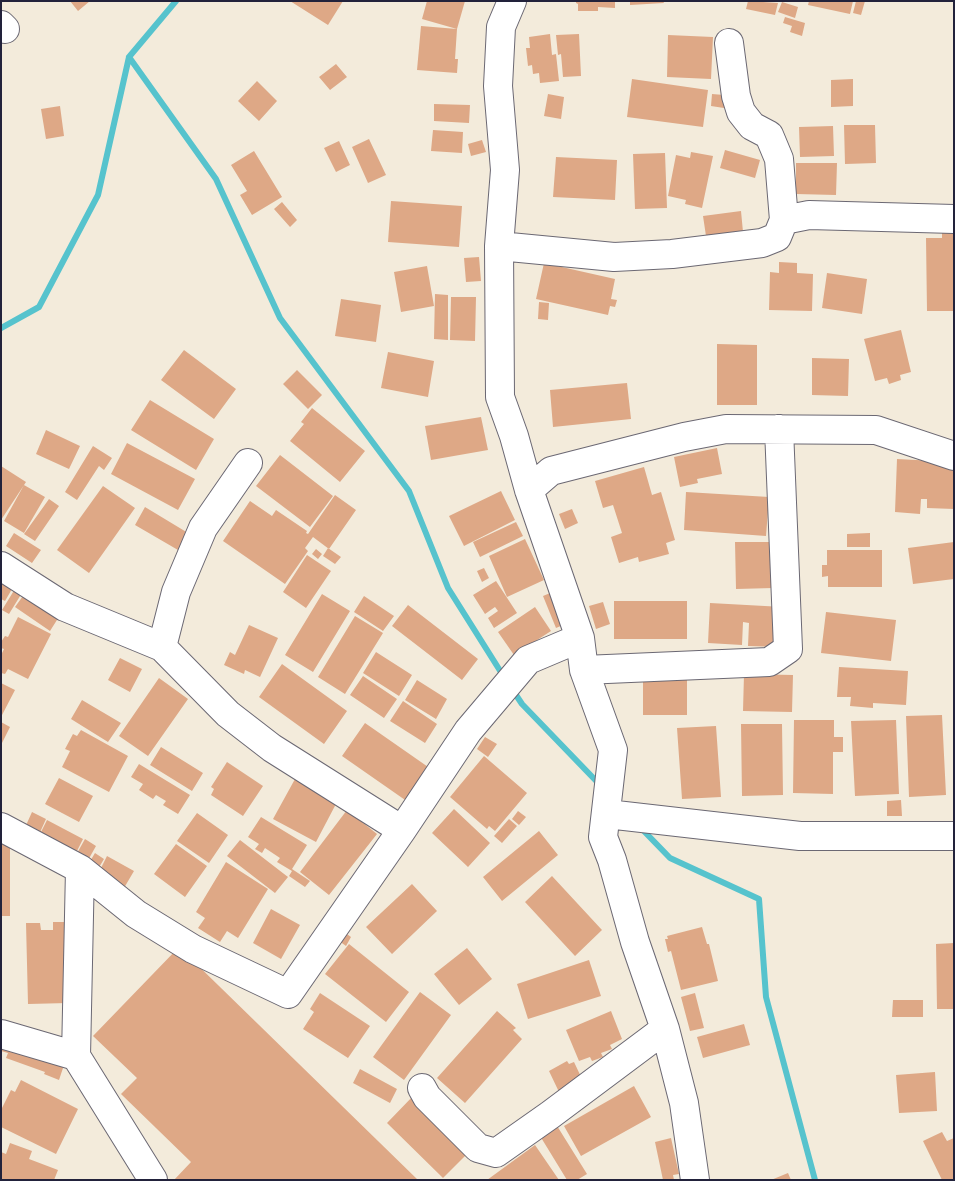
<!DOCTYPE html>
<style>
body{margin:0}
#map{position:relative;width:955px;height:1181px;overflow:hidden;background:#f3ebdb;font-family:"Playpen Sans",sans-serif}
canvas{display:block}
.frame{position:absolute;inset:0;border:2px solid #22223b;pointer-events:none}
</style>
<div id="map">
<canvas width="955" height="1181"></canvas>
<div class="frame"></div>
</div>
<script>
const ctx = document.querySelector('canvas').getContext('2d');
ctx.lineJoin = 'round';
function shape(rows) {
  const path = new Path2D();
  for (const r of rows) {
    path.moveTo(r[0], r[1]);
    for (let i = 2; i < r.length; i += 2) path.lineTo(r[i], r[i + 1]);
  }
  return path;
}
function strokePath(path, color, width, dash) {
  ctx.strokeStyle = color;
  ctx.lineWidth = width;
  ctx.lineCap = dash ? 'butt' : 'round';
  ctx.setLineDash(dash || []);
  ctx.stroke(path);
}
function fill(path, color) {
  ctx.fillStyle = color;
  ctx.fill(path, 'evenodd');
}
strokePath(shape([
 [129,57,216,179,280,318,409,491,448,588,504,677],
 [1,328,39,307,98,195,129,57,176,1],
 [512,689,522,704,602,787],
 [640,827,670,858,759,899,766,997,815,1180]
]), '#56c3cd', 6);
fill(shape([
 [70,1,90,1,78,11],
 [290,1,343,1,328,25],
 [427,1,465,1,457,29,422,19],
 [576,1,615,1,615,8,598,7,598,11,578,11,578,4,576,3],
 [630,1,663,1,664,3,630,5],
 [748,1,778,3,775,15,746,9],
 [809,1,853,1,850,14,808,5],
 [856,1,865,1,861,15,853,13],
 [782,2,798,7,795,18,778,12],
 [785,17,805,23,802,36,790,32,792,26,783,23],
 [421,26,457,29,455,59,458,59,457,73,417,70],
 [550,34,552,55,556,54,559,81,540,83,539,73,533,74,532,65,528,66,526,48,530,48,529,37],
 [579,34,581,76,563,77,561,54,558,55,556,35],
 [668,35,713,37,711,79,667,77],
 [336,64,347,77,330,90,319,77],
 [632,79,708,90,703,127,627,117],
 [853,79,853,106,831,107,831,80],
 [257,81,277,101,259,121,238,101],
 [548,94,564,97,561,119,544,116],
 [712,94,724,95,724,108,711,106],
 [434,104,470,105,469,123,434,121],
 [60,106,64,136,46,139,41,109],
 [844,125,875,125,876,163,845,164],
 [833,126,834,156,800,157,799,127],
 [433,130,463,132,462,153,431,151],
 [369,139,386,175,368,183,352,147],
 [482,140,486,152,471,156,468,144],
 [339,141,350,165,336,172,324,148],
 [725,150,760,160,755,178,720,168],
 [254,151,282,197,252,215,240,195,247,191,231,165],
 [691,152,713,156,702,208,685,204,686,200,668,196,676,155,690,158],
 [665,153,667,208,635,209,633,154],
 [556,157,617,160,615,200,553,197],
 [796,163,837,163,836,195,796,194],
 [391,201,462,206,459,247,388,242],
 [282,202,297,220,290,227,274,209],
 [741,211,743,232,706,236,703,216],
 [942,233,954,233,954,311,927,311,926,238,942,238],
 [479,257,481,281,466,282,464,258],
 [779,262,797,263,797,273,813,274,812,311,769,310,770,272,779,273],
 [544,263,615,279,611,299,617,300,615,307,610,306,608,315,536,299],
 [427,266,434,306,401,312,394,272],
 [827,273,867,279,862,314,822,308],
 [435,294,448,295,448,340,434,339],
 [451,297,476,297,475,341,450,340],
 [341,299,381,305,376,342,335,336],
 [539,302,549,303,548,320,538,319],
 [901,330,911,372,900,375,901,380,889,384,887,378,875,381,864,339],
 [717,344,757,345,757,405,717,405],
 [184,350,236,389,214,419,161,380],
 [388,352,434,361,428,397,381,388],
 [812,358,849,359,848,396,812,395],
 [297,370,322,395,308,409,283,384],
 [627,383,631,419,553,427,550,390],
 [150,400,214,439,196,470,131,430],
 [312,408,365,451,340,482,290,441,304,424,301,422],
 [481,417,488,450,431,460,425,426],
 [46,430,80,446,69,469,36,454],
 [127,443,195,479,178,510,111,474],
 [93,446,112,458,104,470,99,466,77,500,65,492],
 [717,448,722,474,697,479,698,483,680,487,674,457],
 [280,455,333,496,310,527,256,486],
 [897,459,954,462,954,509,927,508,927,499,921,499,920,514,895,512],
 [1,466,26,482,1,520],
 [644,467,652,495,661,492,675,540,666,543,669,554,639,562,638,557,619,563,611,537,622,533,613,505,603,508,595,481],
 [24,485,45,497,24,533,4,521],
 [103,486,135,508,89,573,57,550],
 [501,491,515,520,464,546,449,516],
 [686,492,769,497,766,536,684,530],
 [335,495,356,510,329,549,313,537,305,548,308,551,285,584,223,541,250,501,272,516,276,510,307,531,306,533,308,534],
 [49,499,59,506,35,541,24,534],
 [145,507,188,533,178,550,135,525],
 [572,509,578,523,565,529,559,514],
 [516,522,523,536,480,557,473,542],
 [14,533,41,550,32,563,6,546],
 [870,533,870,547,847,547,847,534],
 [525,539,544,580,507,597,489,556],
 [735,542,772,542,773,588,736,589],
 [954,542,954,579,913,584,908,548],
 [328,548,341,557,335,564,323,556],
 [316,549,322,554,318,559,312,554],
 [827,550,882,550,882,587,828,587,828,576,822,577,822,565,827,565],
 [307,555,331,571,306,608,283,592],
 [484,568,489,578,482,582,477,571],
 [496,581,517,613,494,628,488,618,498,611,495,607,485,614,473,595],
 [1,583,12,589,5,601,1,599],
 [18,584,25,588,9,614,2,610],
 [28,589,62,612,50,631,15,607],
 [555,591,568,623,556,628,543,596],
 [322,594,350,611,313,672,285,655],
 [364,596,394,616,383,631,354,612],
 [614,601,687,601,687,639,614,639],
 [603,602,610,624,596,629,589,606],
 [710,603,783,607,781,647,748,646,749,623,743,622,742,645,708,643],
 [408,605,478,659,462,680,392,626],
 [535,607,551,631,514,655,498,632],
 [826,612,896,620,891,661,821,653],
 [355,616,383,633,345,694,318,677],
 [18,617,51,634,28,679,8,669,5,674,1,673,1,655,4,649,1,648,1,642,5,636,8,637],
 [249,625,278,638,260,677,245,670,244,674,224,665,230,652,235,655],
 [376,652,412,675,399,696,363,673],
 [120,658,142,669,130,692,108,680],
 [282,664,347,711,324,744,259,697],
 [839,667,908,671,906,705,873,703,873,708,850,706,851,697,837,697],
 [744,674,793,675,792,712,743,711],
 [643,675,687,675,687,715,643,715],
 [363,676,397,699,384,718,350,695],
 [159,678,188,699,148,756,119,736],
 [417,680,447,699,436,719,405,700],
 [1,683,15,690,1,717],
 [82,700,121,723,108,742,71,719],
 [403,701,437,724,425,743,390,721],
 [942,715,946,795,909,797,906,716],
 [794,720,834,720,834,737,843,737,843,752,833,752,833,794,793,793],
 [896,720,899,794,855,796,851,721],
 [1,722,10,727,1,745],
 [365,723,431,769,408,802,342,756],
 [741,724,782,724,783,795,742,796],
 [716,726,721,797,682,799,677,728],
 [81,730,128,756,109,792,62,767,70,751,65,749,73,734,77,736],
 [485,737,497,744,488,757,477,749],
 [161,747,203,773,192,791,150,765],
 [484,756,527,793,495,831,489,826,487,829,450,797],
 [227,762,263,786,243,816,211,795,214,789,211,787],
 [139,764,190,795,178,814,163,805,166,801,156,795,153,799,139,790,143,784,131,777],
 [59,778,93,796,79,822,45,804],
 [295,779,337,802,316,842,273,819],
 [901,800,902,816,887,816,887,801],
 [454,809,490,843,468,867,432,833],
 [347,810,377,834,329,895,300,872],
 [518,811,526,817,519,825,512,819],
 [32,812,46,819,37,839,23,832],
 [197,813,228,835,209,863,177,841],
 [261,817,307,845,292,869,310,881,305,887,289,876,292,871,277,862,280,858,265,848,262,853,255,849,259,844,248,837],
 [509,819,517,826,502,843,494,836],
 [47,820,83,839,74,857,38,838],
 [539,831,558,855,502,901,483,877],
 [85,839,96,846,87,862,76,855],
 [240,840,288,877,275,893,227,856],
 [1,841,10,842,10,916,1,916],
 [176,844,207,866,185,897,154,874],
 [95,853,104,859,98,869,89,863],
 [107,856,134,871,124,888,98,874],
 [226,862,268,889,238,938,227,931,220,942,198,928,205,918,196,912],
 [552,876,602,930,575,956,525,902],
 [412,884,437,911,392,954,366,927],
 [271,909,300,925,281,959,253,943],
 [53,922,66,922,68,1003,28,1004,26,923,40,923,41,930,53,930],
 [702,927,707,944,709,944,718,981,681,990,671,951,668,952,665,939,668,939,667,936],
 [340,929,351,937,346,946,335,938],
 [954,943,954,1009,937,1009,936,944],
 [349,944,409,992,386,1022,325,974],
 [179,947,418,1180,174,1180,191,1162,121,1094,137,1078,93,1036],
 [467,948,492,979,459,1005,434,974],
 [589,960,601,996,528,1019,517,984],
 [420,992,451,1015,404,1080,373,1057],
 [320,993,370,1026,348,1058,303,1029,314,1012,310,1009],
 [695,993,704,1028,690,1031,681,997],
 [893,1000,923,1000,923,1017,892,1017],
 [497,1011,516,1028,513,1030,522,1039,465,1103,437,1078],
 [611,1011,622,1039,610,1045,612,1049,601,1053,603,1057,592,1061,590,1057,579,1061,566,1030],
 [744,1024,750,1045,703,1058,697,1037],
 [1,1039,65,1062,59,1080,44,1074,45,1072,6,1058,8,1053,1,1051],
 [567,1061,569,1064,574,1062,583,1081,559,1092,549,1071],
 [360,1069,397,1089,390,1103,353,1083],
 [935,1072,937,1111,899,1113,896,1075],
 [21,1080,78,1109,56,1154,1,1127,1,1110,11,1090,15,1092],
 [634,1086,651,1117,581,1156,564,1126],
 [415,1094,471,1150,443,1178,387,1123],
 [554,1121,587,1174,577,1180,567,1180,537,1131],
 [942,1132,947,1141,954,1138,954,1180,942,1180,923,1141],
 [671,1138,679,1174,673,1175,674,1180,663,1180,655,1142],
 [10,1143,32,1151,29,1159,58,1170,54,1180,1,1180,1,1152,6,1154],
 [535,1145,559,1180,487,1180],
 [788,1173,791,1180,771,1180]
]), '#dea886');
const minor = shape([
 [512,1,501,27,498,86,505,170,499,246,500,397,514,436,529,490,580,638,584,670,613,750,603,837,612,860,635,942,665,1029,684,1103,695,1180],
 [1,25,5,29],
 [784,220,809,215,954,219],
 [499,246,614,257,672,254,762,243,777,237,784,220,779,159,769,135,752,126,741,112,736,96,729,43],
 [529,490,551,471,684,437,726,429,876,430,954,456],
 [1,566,65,607,162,647,228,714,272,748,402,830],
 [162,647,176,592,203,528,248,463],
 [584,670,769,662,788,649,779,429],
 [607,814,800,836,954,836],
 [1,827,80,869,136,914,193,949,288,994,402,830,468,731,528,660,580,638],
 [80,869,76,1056,153,1180],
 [1,1034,76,1056],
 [422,1088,427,1097,478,1148,496,1153,550,1115,665,1029]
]);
strokePath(minor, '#6b6873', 30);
strokePath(minor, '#fff', 28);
</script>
